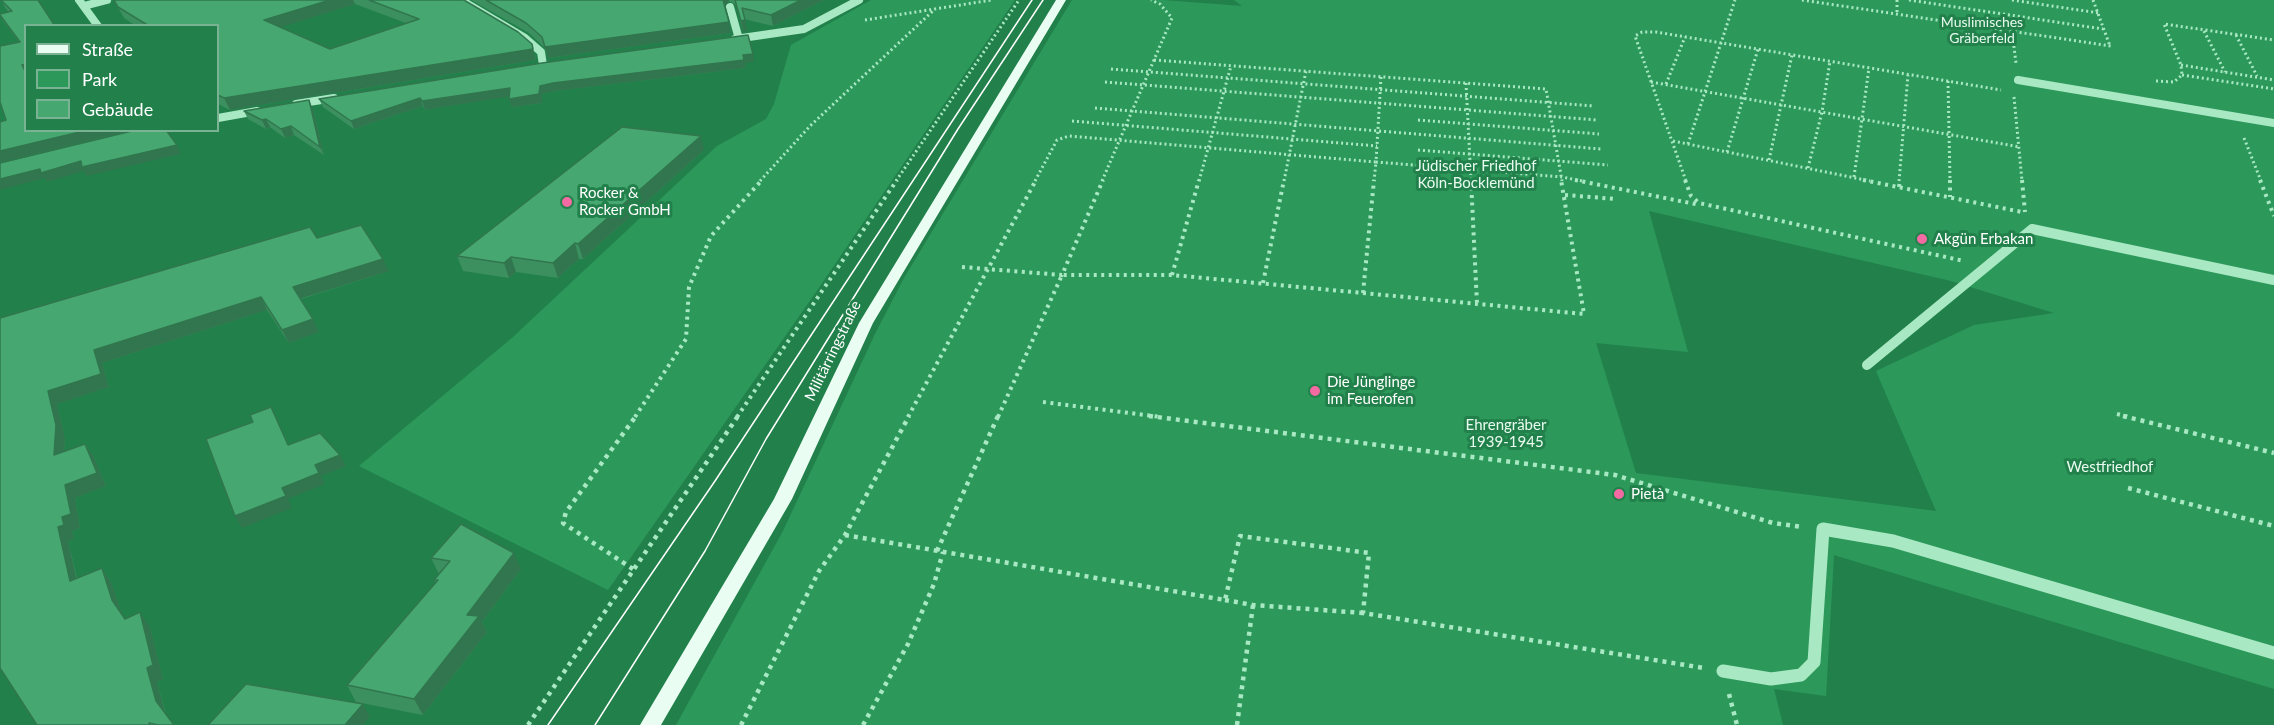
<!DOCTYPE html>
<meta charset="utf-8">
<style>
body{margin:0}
#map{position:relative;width:2274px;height:725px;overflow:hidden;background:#22814b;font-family:Lato,sans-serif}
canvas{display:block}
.legend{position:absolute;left:24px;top:24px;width:195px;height:108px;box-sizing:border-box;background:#22814b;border:2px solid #7ab393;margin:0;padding:8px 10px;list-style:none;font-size:18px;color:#fff}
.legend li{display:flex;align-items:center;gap:12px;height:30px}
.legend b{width:30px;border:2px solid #7ab393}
</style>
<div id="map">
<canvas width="2274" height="725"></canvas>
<ul class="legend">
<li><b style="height:8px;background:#eafdf3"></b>Straße</li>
<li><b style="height:16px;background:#2c995a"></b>Park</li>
<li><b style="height:16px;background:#46a870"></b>Gebäude</li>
</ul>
</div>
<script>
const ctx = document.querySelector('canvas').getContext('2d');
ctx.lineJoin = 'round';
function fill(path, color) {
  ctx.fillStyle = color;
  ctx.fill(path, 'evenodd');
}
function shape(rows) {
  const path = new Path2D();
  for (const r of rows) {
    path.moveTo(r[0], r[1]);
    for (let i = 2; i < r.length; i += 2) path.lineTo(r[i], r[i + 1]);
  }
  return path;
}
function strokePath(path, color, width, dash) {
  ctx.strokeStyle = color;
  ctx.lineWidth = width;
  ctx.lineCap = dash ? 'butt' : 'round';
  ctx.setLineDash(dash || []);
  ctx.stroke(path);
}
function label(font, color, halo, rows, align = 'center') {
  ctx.font = font + ' Lato,sans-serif';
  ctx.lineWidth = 6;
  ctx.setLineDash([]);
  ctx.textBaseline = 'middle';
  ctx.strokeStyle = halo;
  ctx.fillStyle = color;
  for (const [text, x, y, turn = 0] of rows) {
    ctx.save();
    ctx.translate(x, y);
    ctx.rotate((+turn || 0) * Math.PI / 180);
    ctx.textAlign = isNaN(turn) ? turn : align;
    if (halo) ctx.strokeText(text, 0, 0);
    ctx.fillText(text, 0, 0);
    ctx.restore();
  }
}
fill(shape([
 [871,0,1015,0,816,292,608,590,359,466,513,337,717,146,766,119,774,104,791,45],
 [1072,0,1163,0,1242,6,1234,0,2274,0,2274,689,1834,555,1826,696,1774,689,1783,725,676,725,783,531,875,334,904,278],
 [1649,211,1951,281,2054,313,1974,325,1876,371,1936,511,1636,473,1596,343,1688,352]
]), '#2c995a');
strokePath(shape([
 [1802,0,2111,46],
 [1897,0,1897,14],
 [1909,0,2103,29],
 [2012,0,2099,13],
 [2093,0,2110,46],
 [865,20,992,0],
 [2012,31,2016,63],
 [2204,31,2225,72],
 [2236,35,2257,76],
 [1154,60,1546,89,1562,181],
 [2181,65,2274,80],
 [1111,69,1594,106],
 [2182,75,2274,89],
 [1381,77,1376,162,1562,177,1582,181],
 [1948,81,1950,181],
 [2156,81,2174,82,2182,75,2181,65,2164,24,2274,40],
 [1105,82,1597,120],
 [1651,82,2020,147],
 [1466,83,1471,181],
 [1666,84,1685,37],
 [2014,97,2022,181],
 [1095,108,1601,149],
 [1418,120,1599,134],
 [1072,121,1377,146],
 [2244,138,2261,181],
 [1673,141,1870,181],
 [1688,144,1735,0],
 [1418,150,1608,165],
 [1727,152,1758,49],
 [1769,160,1792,55],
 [1808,168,1822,112,1830,61],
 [1854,177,1869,68],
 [760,181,810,126,935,9],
 [896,181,1019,0],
 [1035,181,1057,140,1069,136,1376,162,1374,181],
 [1102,181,1172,18,1160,4,1151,0],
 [1199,181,1231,66],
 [1284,181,1306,71],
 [1686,181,1635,36,1642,32,1656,32,2001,90],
 [1899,181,1908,75]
]), '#a8e8c3', 3, [2, 3]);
strokePath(shape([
 [1471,180,1477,304],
 [1575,180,1700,205],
 [1685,180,1691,196,1699,203,1964,261],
 [1863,180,2022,212],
 [1950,180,1950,197],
 [2022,180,2025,212],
 [2260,180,2274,216],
 [1899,187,1900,180],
 [1565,195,1616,199],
 [962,267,1062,275,1103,180],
 [1172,275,1199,180],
 [1263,283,1284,180],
 [1363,293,1584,314,1561,180],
 [1043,402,1161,417],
 [2117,414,2129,417],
 [635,417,686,339,689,287,711,236,762,180],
 [737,417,897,180],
 [908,417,1036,180],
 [998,417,1062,275,1172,275,1363,293,1374,180]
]), '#a8e8c3', 4, [3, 4.5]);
strokePath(shape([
 [1149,416,1615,475,1773,523,1802,527],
 [2123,416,2274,453],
 [2128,488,2274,526],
 [845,535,1225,600,1240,536,1369,553,1363,613,1704,668],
 [937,551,998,416],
 [633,569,563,523,566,512,636,416],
 [1225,600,1253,605,1363,613],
 [1729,694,1737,725],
 [528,725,738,416],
 [741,725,819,571,845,535,909,416],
 [863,725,908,644,934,584,943,552],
 [1237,725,1253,605]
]), '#a8e8c3', 4.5, [4, 5]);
strokePath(shape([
 [79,0,98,26],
 [461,0,525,38,541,52,543,65],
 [84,6,107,0],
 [730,7,739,39],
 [735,39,804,29,859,0],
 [2018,80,2274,123],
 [296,104,334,98],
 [218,118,257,111]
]), '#a8e8c3', 8);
strokePath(shape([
 [1867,365,2032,229,2274,280]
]), '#a8e8c3', 10);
strokePath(shape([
 [1723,671,1771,679,1801,675,1814,662,1823,529,1893,541,2274,653]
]), '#a8e8c3', 13);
fill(shape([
 [1056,0,1066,0,873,323,792,499,661,725,640,725,774,499,859,323,1056,0]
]), '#eafdf3');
strokePath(shape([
 [548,725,715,481,1032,0],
 [595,725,705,551,766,439,958,129,1043,0]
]), '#fff', 1.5);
fill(shape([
 [1,0,26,26,26,130,132,130,0,162,19,42,4,22,0,15,9,12,6,9],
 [114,0,464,0,535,55,536,60,230,110,218,104,218,26,136,26,124,18],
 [355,4,406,23,330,49,280,27],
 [471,0,824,0,773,26,744,19,747,31,743,31,736,5,729,1,725,7,731,33,548,58,545,48,529,33],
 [754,62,745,63,746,68,555,91,542,94,542,103,512,107,509,96,425,110,423,106,354,129,323,107,319,99],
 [313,109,324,155,294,135,285,138,270,127,266,129,248,119,244,111],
 [704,150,583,259,579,259,558,278,516,272,509,278,463,271,457,256],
 [317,238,389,271,301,299,319,332,289,343,267,310,102,363,109,387,57,404,65,438,64,451,85,444,94,457,106,486,75,498,80,528,72,531,74,539,68,541,77,578,102,568,111,582,122,614,125,619,150,627,163,679,157,682,166,714,174,725,37,725,0,318],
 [431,558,521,569,482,622,487,632,423,715,356,702,347,685,436,583,434,580,439,574]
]), '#3c9060');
fill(shape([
 [330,0,353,0,355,4,269,31,264,20],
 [723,0,729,0,729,1,724,8],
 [801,0,824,0,773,26,771,15],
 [745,20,747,31,743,31,741,21],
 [729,22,731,33,548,58,545,47],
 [532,44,536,60,230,110,224,98],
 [753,54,754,62,745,63,746,68,555,91,542,94,542,103,512,107,509,99,540,86,553,83],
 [510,88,512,96,425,110,422,101],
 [420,98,423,106,354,129,351,121],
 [309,100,313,109,324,155,320,147],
 [266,119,270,127,266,129,262,120],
 [291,126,294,135,285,138,281,129],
 [88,130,132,130,0,162,0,151],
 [701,136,704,150,583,259,578,244],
 [177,145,181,154,87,176,84,171,47,182,45,178,0,190,0,179,40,169],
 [575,243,579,259,558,278,553,263],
 [511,257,516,272,509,278,504,263],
 [383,259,389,271,299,299,293,287],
 [261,297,267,310,102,363,109,387,57,404,65,438,63,468,54,455,48,391,94,350],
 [313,319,319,332,289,343,282,330],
 [85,444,94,457,106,486,75,498,80,528,72,531,74,539,68,541,80,595,70,581,58,527,62,517,65,485],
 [340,455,346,466,321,476,325,484,288,499,292,508,242,528,235,516,282,488,315,465],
 [514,553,521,569,482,622,487,632,423,715,414,699,467,615],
 [102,568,111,582,122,614,112,600],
 [140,612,150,627,163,679,157,682,166,716,156,701,147,668],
 [363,704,370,717,363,725,345,725]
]), '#31764e');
const building = shape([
 [1,0,38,0,55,26,26,26,26,64,22,65,26,73,26,130,88,130,0,151,0,122,6,120,0,102,0,46,20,42,0,15,0,14,12,11,1,0],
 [114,0,330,0,264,20,330,49,419,19,369,0,464,0,518,32,532,44,533,49,224,98,218,95,218,26,149,26,118,7,114,0],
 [486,0,723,0,729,22,545,47,542,37,526,23,486,0],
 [735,0,801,0,771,15,742,8,745,20,741,21,735,0],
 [748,35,753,54,743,55,744,60,553,83,540,86,539,94,509,99,510,88,422,101,420,98,351,121,319,99,542,63,748,35],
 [309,100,320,147,291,126,281,129,266,119,262,120,244,111,309,100],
 [622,127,701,136,578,244,575,243,553,263,511,257,504,263,457,256,622,127],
 [136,130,166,130,177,145,82,167,81,161,41,173,40,169,0,179,0,163,136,130],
 [361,225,383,259,293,287,313,319,282,330,261,297,94,350,101,374,48,391,56,425,54,455,85,444,97,473,65,485,71,514,62,517,64,525,58,527,70,581,102,568,112,600,125,619,140,612,153,665,147,668,156,701,174,725,158,725,149,723,150,725,37,725,0,668,0,318,310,227,317,238,361,225],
 [271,407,288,445,320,433,340,455,315,465,319,473,282,488,286,496,235,516,206,439,253,422,250,415,271,407],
 [461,524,514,553,467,615,479,616,414,699,347,685,438,580,434,580,450,561,431,558,461,524],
 [246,684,363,704,345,725,208,725,246,684]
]);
fill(building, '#46a870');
strokePath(building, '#31764e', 1.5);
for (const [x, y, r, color] of [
 [567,202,6,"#f46aa3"],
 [1922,239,6,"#f46aa3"],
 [1315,391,6,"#f46aa3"],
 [1619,494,6,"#f46aa3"]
]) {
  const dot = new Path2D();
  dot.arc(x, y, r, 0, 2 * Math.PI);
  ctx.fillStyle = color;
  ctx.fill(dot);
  strokePath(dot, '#22814b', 2);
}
label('14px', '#e8fbf0', '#22814b', [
 ["Muslimisches",1982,22],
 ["Gräberfeld",1982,38]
]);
label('15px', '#e8fbf0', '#22814b', [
 ["Jüdischer Friedhof",1476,166],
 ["Köln-Bocklemünd",1476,183],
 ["Ehrengräber",1506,425],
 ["1939-1945",1506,442],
 ["Westfriedhof",2110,467]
]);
label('15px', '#fff', '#22814b', [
 ["Rocker &",579,193],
 ["Rocker GmbH",579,210],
 ["Akgün Erbakan",1934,239],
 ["Die Jünglinge",1327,382],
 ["im Feuerofen",1327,399],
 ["Pietà",1631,494]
], 'left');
label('15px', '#fff', '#22814b', [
 ["Militärringstraße",833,351,-64]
]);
</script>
